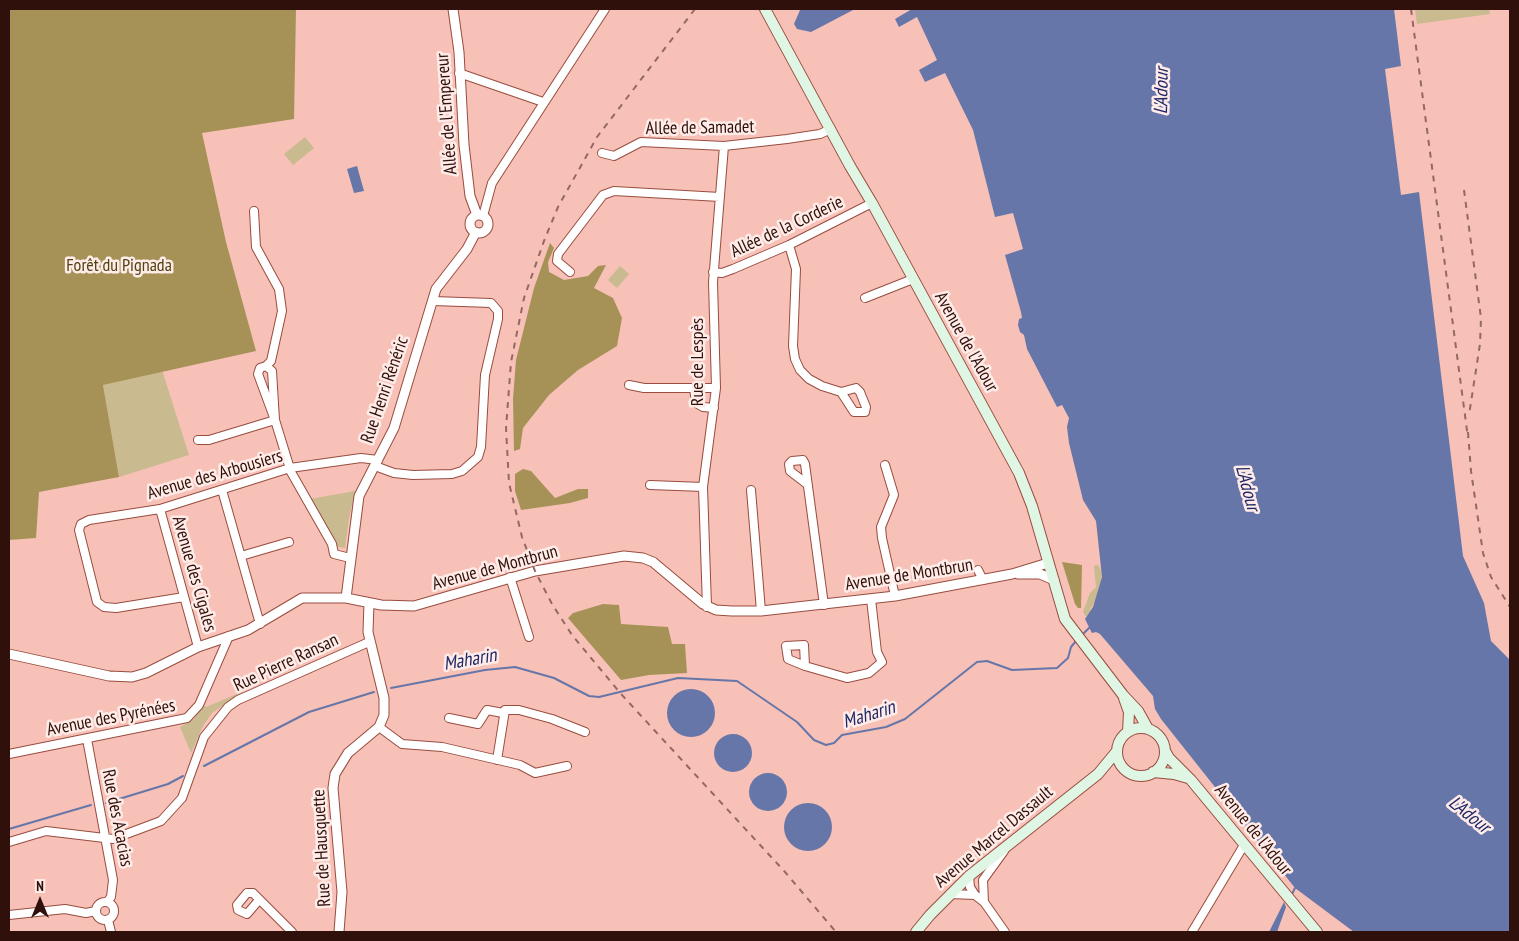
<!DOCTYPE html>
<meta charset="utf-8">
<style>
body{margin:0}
#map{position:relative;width:1519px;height:941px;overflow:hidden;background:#f7c1b7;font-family:"PT Sans Narrow",sans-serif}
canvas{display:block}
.frame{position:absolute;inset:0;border:10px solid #2f100a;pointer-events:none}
.north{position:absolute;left:15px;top:876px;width:50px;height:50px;-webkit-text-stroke:4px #ffece8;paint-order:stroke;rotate:0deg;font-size:14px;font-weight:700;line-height:20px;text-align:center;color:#2f100a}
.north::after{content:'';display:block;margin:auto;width:18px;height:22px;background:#2f100a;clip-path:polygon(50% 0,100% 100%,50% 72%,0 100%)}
</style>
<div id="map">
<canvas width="1519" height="941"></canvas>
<div class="frame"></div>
<div class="north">N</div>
</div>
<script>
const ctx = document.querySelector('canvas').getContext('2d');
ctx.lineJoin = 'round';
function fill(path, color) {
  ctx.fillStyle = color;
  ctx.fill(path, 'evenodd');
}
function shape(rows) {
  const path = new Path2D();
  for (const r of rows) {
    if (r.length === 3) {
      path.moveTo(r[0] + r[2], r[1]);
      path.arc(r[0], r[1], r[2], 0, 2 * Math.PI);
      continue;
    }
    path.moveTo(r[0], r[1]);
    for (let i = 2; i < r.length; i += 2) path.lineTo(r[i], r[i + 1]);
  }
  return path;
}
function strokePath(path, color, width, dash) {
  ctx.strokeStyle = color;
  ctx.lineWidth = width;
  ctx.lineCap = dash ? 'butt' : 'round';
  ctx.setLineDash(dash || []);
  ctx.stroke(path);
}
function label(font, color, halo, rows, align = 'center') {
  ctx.font = font + ' "PT Sans Narrow",sans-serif';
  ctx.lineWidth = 5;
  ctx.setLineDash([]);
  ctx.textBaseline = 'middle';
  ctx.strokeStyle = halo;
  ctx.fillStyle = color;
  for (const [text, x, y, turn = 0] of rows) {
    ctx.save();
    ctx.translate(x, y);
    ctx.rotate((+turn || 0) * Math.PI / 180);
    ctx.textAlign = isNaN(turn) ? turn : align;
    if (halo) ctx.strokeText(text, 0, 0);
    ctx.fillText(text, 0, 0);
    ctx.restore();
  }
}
fill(shape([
 [1415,9,1489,9,1490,14,1417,24],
 [305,137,314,148,293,165,284,154],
 [620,266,629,274,617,288,608,280],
 [162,370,189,455,119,477,103,385],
 [355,491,349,518,345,548,335,546,310,499],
 [1096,565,1099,566,1102,574,1099,593,1090,610,1091,612,1086,617,1083,612,1090,593,1096,587,1094,566],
 [244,691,212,713,203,726,191,753,180,727,194,719,203,704,206,707]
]), '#c9ba90');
fill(shape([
 [9,9,296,9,294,119,202,133,226,242,256,351,103,385,119,477,39,492,36,538,9,540],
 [550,243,554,248,548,262,549,272,564,280,588,276,598,266,606,265,594,288,613,298,622,318,617,346,578,370,549,395,523,428,520,449,514,451,513,399,516,360,534,288],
 [523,469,531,471,555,498,578,489,588,489,588,498,570,503,521,510,515,491,515,474],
 [1062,562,1082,565,1081,608,1078,608,1075,604],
 [603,604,619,605,621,624,668,627,672,644,685,644,687,673,649,675,621,680,568,618,573,613]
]), '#a69257');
fill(shape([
 [803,9,855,9,811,32,797,29,794,24,800,10],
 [912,9,1394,9,1401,66,1385,69,1401,195,1419,192,1463,556,1484,603,1491,641,1510,660,1510,932,1354,932,1295,888,1161,719,1155,709,1153,696,1100,634,1096,632,1092,633,1085,619,1093,607,1102,577,1096,521,1083,500,1069,443,1067,427,1069,418,1062,405,1057,407,1027,349,1024,335,1020,332,1018,325,1019,319,1022,318,1021,312,1005,255,1023,249,1013,213,995,217,973,130,945,73,925,82,919,70,937,60,917,17,899,27,895,19],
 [357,166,364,191,354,193,347,169],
 [691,713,24],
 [733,753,19],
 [768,792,19],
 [808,827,24],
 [1284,902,1286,907,1277,932,1269,932]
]), '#6776a9');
strokePath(shape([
 [1083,634,1090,627],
 [391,688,485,670,515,667,554,678,589,696,599,697,678,678,737,681,797,722,814,740,826,745,834,743,842,735,886,727,905,719,977,662,987,661,1012,670,1057,668,1068,658,1071,647,1076,641],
 [204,766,309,712,374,692],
 [106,803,168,784,183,776],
 [9,829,91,805],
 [1292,894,1295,888]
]), '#6776a9', 2);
const minor = shape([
 [459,73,543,102],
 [602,153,614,156,641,142,724,146,787,139,820,134,831,129],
 [254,211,256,247,279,289,282,311,271,361,266,366,260,368,258,374,275,420,272,371,266,366],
 [483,216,492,183,605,9],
 [789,245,796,269,793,346,795,359,800,370,809,379,822,386,841,392,854,412,865,412,866,407,860,392,856,388,841,392],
 [570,272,557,261,558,254,603,195,614,191,720,197],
 [713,272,722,273,733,269,789,245,872,203],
 [865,298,913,279],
 [629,385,644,388,716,388],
 [694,388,696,403,703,407,714,408],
 [198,440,209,440,275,420,291,472,332,544,334,554,350,558],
 [885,465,894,495,881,527,882,538,895,596],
 [375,466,394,473,413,475,452,474,462,471,478,457,481,447,485,375,498,319,498,311,491,303,433,301],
 [807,484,790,471,789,464,792,461,803,460,805,464,824,605],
 [650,485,703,487],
 [222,490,260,624],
 [751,490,761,611],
 [160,509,198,647],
 [241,556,289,542],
 [978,570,983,580],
 [510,577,529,637],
 [184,597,116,608,104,607,97,602,79,530,81,524,89,520,160,509,290,468,361,458,378,460],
 [707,607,703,487,716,388,713,282,724,146],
 [805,666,788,659,786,646,804,645,805,666,847,678,869,673,882,662,877,652,871,599],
 [449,718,478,724,487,710,503,713],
 [379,727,402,744,442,747,520,765,535,773,567,766],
 [87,739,113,880,111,897,107,902],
 [9,754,187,718,199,705,229,636],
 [497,760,505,710,519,710,552,719,585,732],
 [9,842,46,831,113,839,161,821,182,798,204,737,228,707,238,700,369,642],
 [969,876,970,887,975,895],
 [950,894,975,895,984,902,1005,932],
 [259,900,247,914,238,910,237,905,247,893,253,893,292,932],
 [105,911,9],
 [984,902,983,880,1004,851],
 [9,915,65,909,86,913,96,911],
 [108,920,111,932],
 [1192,932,1244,845]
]);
const tertiary = shape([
 [453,9,459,52,464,145,470,196,477,215],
 [479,224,9],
 [1018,574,1040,574,1054,580],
 [346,598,359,496,394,428,436,289,467,249,476,232],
 [9,654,109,676,132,677,146,673,198,647,248,630,302,598,346,598,381,605,414,606,535,571,624,556,643,558,653,562,703,604,716,610,732,611,761,611,895,596,1012,574,1048,563],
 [339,932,342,892,333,788,335,774,348,753,379,727,384,715,384,698,368,632,369,603]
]);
const secondary = shape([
 [765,9,850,166,872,203,1019,473,1032,506,1065,619,1123,695,1138,711,1148,729],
 [1124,698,1129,712,1128,732],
 [1141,752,24],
 [1165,751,1169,758,1191,780,1317,932],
 [1153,772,1174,774,1188,778],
 [916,932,930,915,969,876,1098,774,1117,751]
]);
strokePath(minor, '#994c3f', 10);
strokePath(tertiary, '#994c3f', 11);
strokePath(secondary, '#994c3f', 12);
strokePath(minor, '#fff', 8);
strokePath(tertiary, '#fff', 9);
strokePath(secondary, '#dff6e4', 10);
strokePath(shape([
 [695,9,597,137,558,207,544,241,524,298,511,362,506,428,509,483,522,537,535,571,552,604,572,635,621,694,785,872,836,932],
 [1411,9,1468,438],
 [1464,190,1481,318,1480,344,1469,415],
 [1468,432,1471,471,1483,553,1491,577,1510,607]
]), '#936961', 2, [6, 6]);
label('18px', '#2f100a', '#ffece8', [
 ["Allée de l'Empereur",447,114,-94],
 ["Allée de Samadet",700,128,-1],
 ["Allée de la Corderie",787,227,-25],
 ["Avenue de l'Adour",966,342,61],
 ["Rue de Lespès",698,362,-90],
 ["Rue Henri Rénéric",385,390,-71],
 ["Avenue des Arbousiers",215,475,-16],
 ["Avenue de Montbrun",495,568,-15],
 ["Avenue des Cigales",194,574,74],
 ["Avenue de Montbrun",909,575,-9],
 ["Rue Pierre Ransan",286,663,-25],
 ["Avenue des Pyrénées",111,718,-11],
 ["Rue des Acacias",117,818,79],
 ["Avenue de l'Adour",1253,830,51],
 ["Avenue Marcel Dassault",994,837,-40],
 ["Rue de Hausquette",322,848,-93]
]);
label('18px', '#514212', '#ffece8', [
 ["Forêt du Pignada",119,266]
]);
label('italic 19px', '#1e2868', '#ffece8', [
 ["L'Adour",1162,91,-89],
 ["L'Adour",1247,488,75],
 ["Maharin",470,660,-10],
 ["Maharin",869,715,-17],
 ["L'Adour",1469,815,39]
]);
</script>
